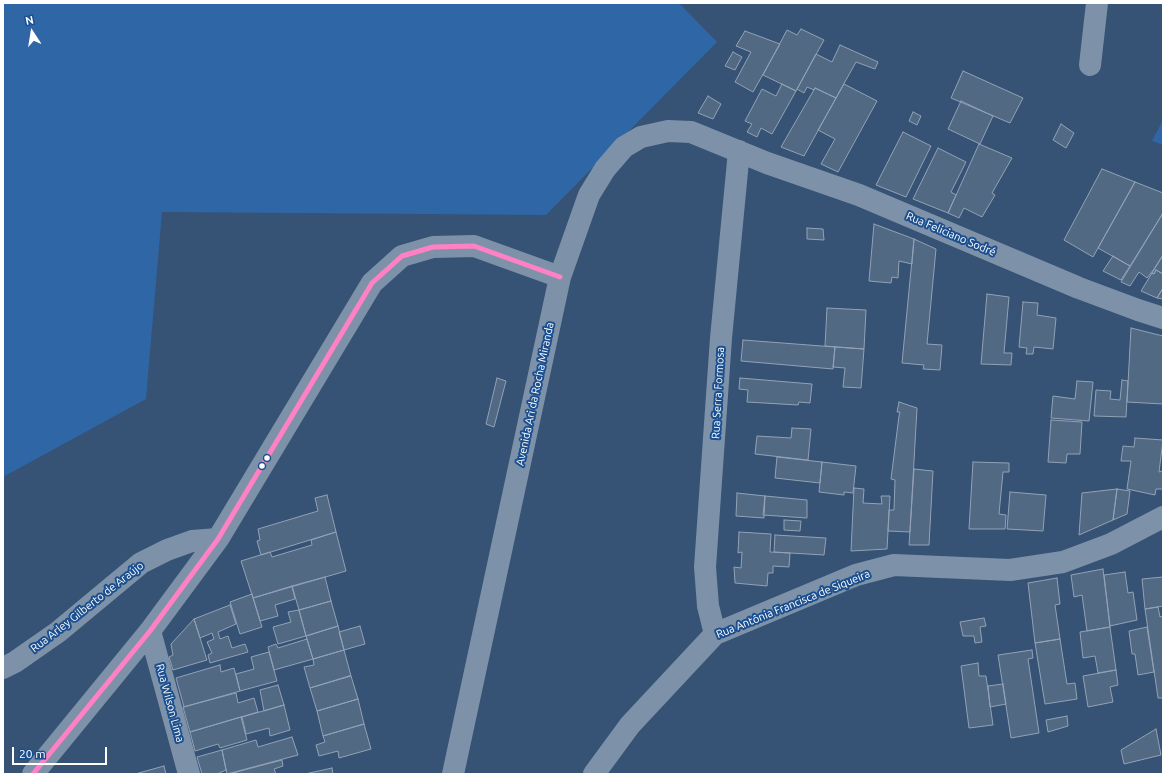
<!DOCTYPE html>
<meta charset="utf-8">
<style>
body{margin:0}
#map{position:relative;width:1166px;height:777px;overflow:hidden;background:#365274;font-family:Ubuntu,sans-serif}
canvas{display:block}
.frame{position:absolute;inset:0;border:4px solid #fff;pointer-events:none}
.north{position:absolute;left:12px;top:12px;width:40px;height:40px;-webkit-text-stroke:3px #1b4f8f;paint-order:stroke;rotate:348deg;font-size:11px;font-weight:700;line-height:16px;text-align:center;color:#fff}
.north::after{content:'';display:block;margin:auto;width:14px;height:18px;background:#fff;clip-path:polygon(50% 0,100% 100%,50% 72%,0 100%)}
.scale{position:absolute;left:12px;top:747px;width:95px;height:18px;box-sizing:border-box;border:2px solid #fff;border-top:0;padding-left:5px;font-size:12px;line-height:14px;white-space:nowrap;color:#fff;-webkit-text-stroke:3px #1b4f8f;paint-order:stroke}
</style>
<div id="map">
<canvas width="1166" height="777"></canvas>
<div class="frame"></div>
<div class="north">N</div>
<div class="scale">20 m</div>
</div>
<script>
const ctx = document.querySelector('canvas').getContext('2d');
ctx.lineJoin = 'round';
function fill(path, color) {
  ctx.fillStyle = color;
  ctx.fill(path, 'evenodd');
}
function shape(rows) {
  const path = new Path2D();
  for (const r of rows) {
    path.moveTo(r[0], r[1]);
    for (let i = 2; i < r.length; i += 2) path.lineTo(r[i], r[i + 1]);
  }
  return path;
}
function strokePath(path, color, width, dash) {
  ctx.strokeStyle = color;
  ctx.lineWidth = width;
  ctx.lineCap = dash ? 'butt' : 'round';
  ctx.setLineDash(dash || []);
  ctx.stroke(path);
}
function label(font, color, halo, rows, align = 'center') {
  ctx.font = font + ' Ubuntu,sans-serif';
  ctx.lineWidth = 4;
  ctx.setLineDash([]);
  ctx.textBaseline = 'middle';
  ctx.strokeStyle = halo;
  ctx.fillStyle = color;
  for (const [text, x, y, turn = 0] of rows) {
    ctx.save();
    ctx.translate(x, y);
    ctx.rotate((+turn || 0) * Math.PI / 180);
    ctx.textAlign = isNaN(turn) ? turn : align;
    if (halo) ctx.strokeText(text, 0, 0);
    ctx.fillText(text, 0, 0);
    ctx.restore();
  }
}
fill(shape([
 [3,3,679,3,717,42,546,215,162,212,146,399,3,477],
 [1163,120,1163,145,1152,141]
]), '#2f66a5');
const building = shape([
 [801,29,824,40,796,91,763,75,787,30,797,35,801,29],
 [745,31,780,44,753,92,735,82,751,52,736,46,745,31],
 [840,45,878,62,875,69,856,62,836,98,815,88,814,90,807,87,804,93,797,89,816,54,832,62,840,45],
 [733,52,742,57,735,70,725,66,733,52],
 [963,71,1023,98,1010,123,951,98,963,71],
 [782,84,796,91,772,134,761,128,757,137,747,132,752,124,745,121,762,89,776,96,782,84],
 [844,84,877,101,838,172,821,164,835,139,818,130,844,84],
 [815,88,836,98,804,156,781,147,815,88],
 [708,96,721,104,713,119,698,113,708,96],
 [961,101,993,116,980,144,948,129,961,101],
 [913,112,921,116,917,125,909,121,913,112],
 [1061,124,1074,133,1066,148,1053,140,1061,124],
 [903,132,931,146,906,197,876,185,903,132],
 [979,144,1012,158,992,193,995,195,982,217,964,208,959,218,948,213,979,144],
 [938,148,966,162,951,192,956,195,948,213,913,199,938,148],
 [1102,169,1135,182,1093,257,1064,240,1102,169],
 [1135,182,1163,193,1163,213,1130,266,1098,248,1135,182],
 [1163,213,1163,255,1154,269,1147,278,1139,272,1130,286,1121,282,1163,213],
 [874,224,914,239,912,264,899,261,898,278,892,277,891,283,869,281,874,224],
 [807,228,823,229,824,240,807,239,807,228],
 [914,239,936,249,927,344,942,345,940,370,923,369,924,365,902,363,914,239],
 [1163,255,1163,274,1156,270,1154,274,1152,273,1163,255],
 [1113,256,1130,266,1121,280,1103,271,1113,256],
 [1156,270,1163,274,1163,288,1157,298,1141,291,1152,273,1154,274,1156,270],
 [1163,288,1163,299,1157,298,1163,288],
 [987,294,1009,297,1004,353,1012,353,1011,365,981,364,987,294],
 [1023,302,1038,303,1037,315,1056,318,1053,349,1034,347,1033,354,1026,354,1027,348,1019,347,1023,302],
 [827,308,866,310,864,349,825,346,827,308],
 [1131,328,1163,336,1163,404,1127,402,1131,328],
 [743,340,835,347,833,369,741,361,743,340],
 [835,347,864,349,861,388,843,387,845,368,833,367,835,347],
 [497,378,506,381,494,427,486,424,497,378],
 [740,378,812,384,810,403,799,402,798,405,747,402,748,390,739,389,740,378],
 [1122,380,1128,381,1126,417,1094,416,1096,390,1111,391,1110,399,1120,400,1122,380],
 [1077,381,1093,382,1089,421,1051,418,1053,396,1075,399,1077,381],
 [899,402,917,408,910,532,888,531,889,510,894,510,895,480,891,479,899,416,900,412,897,412,899,402],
 [1051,420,1082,422,1080,454,1067,454,1066,463,1048,462,1051,420],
 [792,428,811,429,808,460,755,454,757,436,791,438,792,428],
 [1135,438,1163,440,1159,472,1163,471,1163,489,1156,489,1155,495,1127,489,1131,461,1121,461,1123,446,1134,447,1135,438],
 [777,457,822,462,820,483,775,478,777,457],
 [822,462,856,466,853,493,844,492,844,495,819,492,822,462],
 [973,462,1009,463,1009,472,1003,472,999,514,1006,515,1005,529,969,529,973,462],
 [914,469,933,471,929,545,909,545,914,469],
 [854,488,864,489,863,503,882,504,881,496,890,496,887,549,851,551,854,488],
 [1117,489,1113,520,1079,535,1082,493,1117,489],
 [1117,489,1130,491,1127,514,1113,520,1117,489],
 [1010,492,1046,495,1043,531,1007,529,1010,492],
 [737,493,765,496,764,518,736,516,737,493],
 [327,495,336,532,261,555,257,541,260,540,258,529,318,511,315,498,327,495],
 [765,496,807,500,807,518,763,515,765,496],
 [784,520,801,521,800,531,784,530,784,520],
 [336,532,346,571,253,598,241,561,270,552,272,557,312,545,311,540,336,532],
 [739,532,771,534,770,552,790,553,789,567,773,566,773,573,768,573,767,586,735,583,734,567,741,568,742,552,738,553,739,532],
 [775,535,826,538,824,555,774,552,775,535],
 [1103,569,1110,627,1087,631,1082,595,1074,597,1071,575,1103,569],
 [1125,572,1128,593,1133,592,1137,620,1110,626,1104,575,1125,572],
 [325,577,331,601,299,610,292,586,325,577],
 [1163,577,1163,606,1145,609,1142,579,1163,577],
 [1057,578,1060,604,1055,605,1060,639,1035,643,1028,583,1057,578],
 [292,586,295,599,275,605,278,616,260,621,253,598,292,586],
 [252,594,262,627,240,634,230,602,252,594],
 [331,601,338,626,306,636,299,610,331,601],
 [230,605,236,624,218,632,220,639,228,636,232,648,245,644,248,652,210,663,208,655,212,653,207,642,214,639,212,633,200,638,194,619,230,605],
 [1158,607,1160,617,1163,616,1163,698,1158,698,1145,609,1158,607],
 [299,610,306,636,278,644,273,627,291,622,288,612,299,610],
 [984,618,986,626,980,627,982,642,975,643,974,636,963,636,960,622,984,618],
 [194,619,207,660,173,670,169,657,173,655,171,644,194,619],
 [338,626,344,650,313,659,306,636,338,626],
 [360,626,365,644,344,650,339,632,360,626],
 [1110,627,1116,670,1098,673,1095,656,1083,658,1080,632,1110,627],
 [1147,627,1154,672,1138,675,1135,654,1132,654,1129,631,1147,627],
 [307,639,313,659,274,670,268,647,276,644,278,648,307,639],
 [1060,639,1067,684,1075,683,1077,699,1045,704,1035,643,1060,639],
 [344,650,351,676,310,688,304,667,314,665,313,659,344,650],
 [1032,650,1033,658,1028,659,1039,733,1011,738,998,655,1032,650],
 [269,652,277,681,240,691,236,674,254,669,251,657,269,652],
 [978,663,979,676,986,676,993,725,969,728,961,666,978,663],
 [220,665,221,672,234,668,240,691,184,707,176,678,220,665],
 [1116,670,1118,685,1110,687,1113,702,1088,707,1083,676,1116,670],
 [349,676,351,676,358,699,317,711,310,688,349,676],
 [1003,684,1006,704,990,707,988,686,1003,684],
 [278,685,284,705,264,711,260,690,278,685],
 [236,693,238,703,254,698,258,712,190,732,183,707,236,693],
 [358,699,364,724,323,736,317,711,358,699],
 [284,705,290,730,270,736,269,728,246,734,242,717,284,705],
 [1067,716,1068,726,1048,732,1046,720,1067,716],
 [241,717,247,740,220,748,218,744,195,751,190,732,241,717],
 [364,724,371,749,339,758,338,751,319,756,316,745,325,742,323,736,364,724],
 [1156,729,1161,755,1124,764,1121,750,1156,729],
 [292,737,298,755,227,774,222,750,256,740,258,747,292,737],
 [222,750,226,770,217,774,202,774,197,757,222,750],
 [282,760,283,766,274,769,276,774,229,774,282,760],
 [164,766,166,774,135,774,164,766],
 [332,768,333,774,305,774,332,768]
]);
fill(building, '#526984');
strokePath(building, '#92a2b6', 1);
strokePath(shape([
 [1090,65,1097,3],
 [150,631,189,774],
 [715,634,708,606,705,567,721,338,739,151],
 [3,668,15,662,58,632,141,563,167,550,192,541,218,539],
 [33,774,150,631,218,539,372,283,402,256,433,247,474,246,560,277],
 [453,774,560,277,589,195,605,169,624,147,641,137,668,131,691,132,767,163,859,195,1079,288,1138,310,1163,318],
 [594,774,630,725,715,634,856,575,894,565,1010,570,1063,562,1111,544,1163,517]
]), '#7d92a8', 22);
strokePath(shape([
 [33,774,150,631,218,539,372,283,402,256,433,247,474,246,560,277]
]), '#ff80c5', 5);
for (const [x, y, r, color] of [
 [267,458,3.5,"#fff"],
 [262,466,3.5,"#fff"]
]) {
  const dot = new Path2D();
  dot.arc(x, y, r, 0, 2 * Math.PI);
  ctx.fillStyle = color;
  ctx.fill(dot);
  strokePath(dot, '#1b4f8f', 1.5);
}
label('11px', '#fff', '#1b4f8f', [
 ["Rua Feliciano Sodré",951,234,23],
 ["Rua Serra Formosa",718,393,-87],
 ["Avenida Ari da Rocha Miranda",535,394,-78],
 ["Rua Antônia Francisca de Siqueira",793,604,-22],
 ["Rua Arley Gilberto de Araújo",87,607,-38],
 ["Rua Wilson Lima",170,703,75]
]);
</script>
